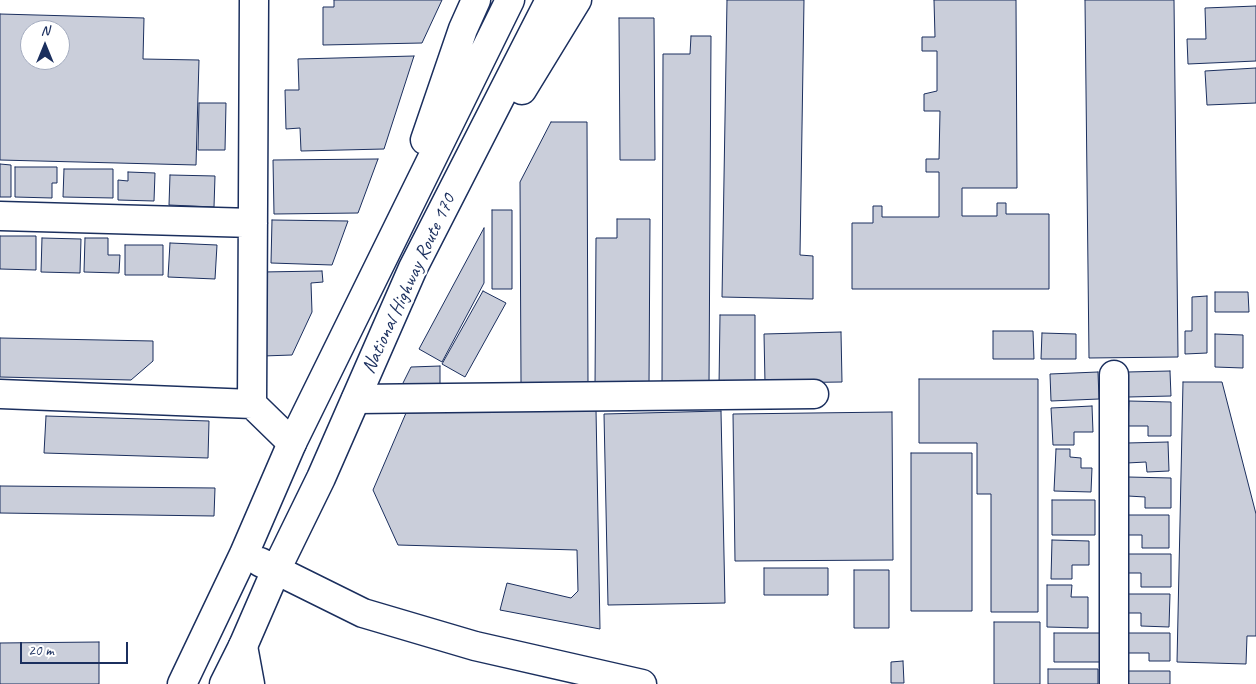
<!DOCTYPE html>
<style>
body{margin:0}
#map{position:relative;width:1256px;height:684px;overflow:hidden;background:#fff;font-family:Caveat,sans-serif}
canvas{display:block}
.north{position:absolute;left:20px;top:20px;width:50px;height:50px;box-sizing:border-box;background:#fff;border:1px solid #a4acbf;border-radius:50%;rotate:0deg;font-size:14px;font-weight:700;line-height:20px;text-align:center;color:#1b2f5e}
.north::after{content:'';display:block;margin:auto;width:18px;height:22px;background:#1b2f5e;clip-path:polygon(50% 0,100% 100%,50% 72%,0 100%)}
.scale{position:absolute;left:20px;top:642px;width:108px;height:22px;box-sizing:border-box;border:2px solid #1b2f5e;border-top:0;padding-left:6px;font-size:15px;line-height:18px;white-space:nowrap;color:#1b2f5e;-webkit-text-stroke:4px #fff;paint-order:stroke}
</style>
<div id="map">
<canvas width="1256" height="684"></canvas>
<div class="north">N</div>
<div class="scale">20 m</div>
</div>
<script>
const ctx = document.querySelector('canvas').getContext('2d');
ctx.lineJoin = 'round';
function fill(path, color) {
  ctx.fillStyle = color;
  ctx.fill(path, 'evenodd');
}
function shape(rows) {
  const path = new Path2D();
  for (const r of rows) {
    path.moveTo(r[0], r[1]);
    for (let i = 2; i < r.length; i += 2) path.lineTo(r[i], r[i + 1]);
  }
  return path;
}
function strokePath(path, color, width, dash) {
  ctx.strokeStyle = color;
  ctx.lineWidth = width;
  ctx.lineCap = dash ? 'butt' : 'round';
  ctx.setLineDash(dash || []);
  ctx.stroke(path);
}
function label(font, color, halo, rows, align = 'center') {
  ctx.font = font + ' Caveat,sans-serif';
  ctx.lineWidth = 5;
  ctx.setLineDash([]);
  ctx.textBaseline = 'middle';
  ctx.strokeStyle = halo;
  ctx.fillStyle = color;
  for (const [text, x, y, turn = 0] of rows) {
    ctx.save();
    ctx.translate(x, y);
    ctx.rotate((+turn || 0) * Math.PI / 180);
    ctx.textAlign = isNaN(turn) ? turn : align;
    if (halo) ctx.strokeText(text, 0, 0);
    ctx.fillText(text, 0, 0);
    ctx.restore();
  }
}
const building = shape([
 [334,0,442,0,422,43,323,45,323,7,334,7,334,0],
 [727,0,804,0,800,255,813,256,813,299,722,297,727,0],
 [934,0,1016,0,1017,188,962,188,962,216,997,216,997,203,1006,203,1006,214,1049,214,1049,289,852,289,852,223,873,223,873,206,882,206,882,217,939,217,939,172,926,172,926,159,939,159,940,111,924,111,924,94,937,91,937,51,922,51,922,37,935,37,934,0],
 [1085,0,1174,0,1178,357,1089,358,1085,0],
 [1256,6,1256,61,1188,64,1187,39,1206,39,1205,8,1256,6],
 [0,14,144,18,143,59,199,60,196,165,0,160,0,14],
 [30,30,60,30,60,60,30,60,30,30],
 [619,18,654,18,655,160,620,160,619,18],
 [691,36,711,36,709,385,662,384,663,54,690,54,691,36],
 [414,56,384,149,301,151,300,128,286,129,285,90,299,90,298,59,414,56],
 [1256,68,1256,103,1207,105,1205,71,1256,68],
 [199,103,226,103,225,150,198,150,199,103],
 [551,122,587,122,588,383,521,383,520,182,551,122],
 [378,159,358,213,274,214,273,160,378,159],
 [0,164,11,165,11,197,0,197,0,164],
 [15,167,57,167,57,183,52,183,52,198,15,197,15,167],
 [64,169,113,169,113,198,63,197,64,169],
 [128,172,155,173,154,201,118,200,118,180,128,181,128,172],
 [170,175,215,176,214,207,169,205,170,175],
 [492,210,512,210,512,289,492,289,492,210],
 [617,219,650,219,649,386,595,386,596,238,617,238,617,219],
 [272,220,348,221,332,265,271,263,272,220],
 [484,228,484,283,442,362,419,349,484,228],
 [0,236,36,236,36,270,0,269,0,236],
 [42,238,81,239,80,273,41,272,42,238],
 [85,238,108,238,108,255,120,255,119,273,84,272,85,238],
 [170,243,217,245,215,279,168,277,170,243],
 [125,245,163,245,163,275,125,275,125,245],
 [322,271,323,282,311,283,312,312,292,355,263,356,262,272,322,271],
 [483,291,506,303,465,377,442,364,483,291],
 [1215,292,1248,292,1249,312,1215,312,1215,292],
 [1207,296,1207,353,1185,354,1185,331,1192,331,1192,297,1207,296],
 [720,315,755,315,755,387,719,386,720,315],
 [993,331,1033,331,1034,359,993,359,993,331],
 [841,332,842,382,765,383,764,334,841,332],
 [1042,333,1076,334,1076,359,1041,359,1042,333],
 [1215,334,1243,335,1243,368,1215,367,1215,334],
 [0,338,153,341,153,361,131,380,0,377,0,338],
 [440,366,440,386,401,387,411,367,440,366],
 [1170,371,1171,396,1128,397,1127,372,1170,371],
 [1098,372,1099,399,1051,401,1050,374,1098,372],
 [919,379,1038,379,1038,612,991,612,991,494,977,494,977,443,919,443,919,379],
 [1183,382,1222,382,1256,514,1256,636,1247,636,1246,664,1177,662,1183,382],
 [1129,401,1171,402,1171,436,1148,436,1148,426,1128,426,1129,401],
 [1092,406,1093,432,1074,432,1074,445,1053,445,1051,408,1092,406],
 [596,409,600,629,500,610,507,583,571,598,578,591,577,550,398,545,373,490,406,413,596,409],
 [721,411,725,603,608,605,604,414,721,411],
 [892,412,893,560,735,561,733,414,892,412],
 [46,416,209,421,208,458,44,453,46,416],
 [1168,442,1169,471,1147,472,1146,462,1127,463,1127,443,1168,442],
 [1056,449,1070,449,1070,457,1081,458,1081,468,1092,468,1091,492,1054,491,1056,449],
 [911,453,972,453,972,611,911,611,911,453],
 [1128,477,1171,478,1171,508,1145,508,1145,497,1128,496,1128,477],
 [0,486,215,488,214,516,0,513,0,486],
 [1052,500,1095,500,1095,535,1052,535,1052,500],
 [1128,515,1169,515,1169,548,1142,548,1142,535,1128,535,1128,515],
 [1052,540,1089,541,1089,565,1072,565,1072,579,1051,579,1052,540],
 [1125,554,1171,554,1171,587,1141,587,1141,573,1125,573,1125,554],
 [764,568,828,568,828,595,764,595,764,568],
 [854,570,889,570,889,628,854,628,854,570],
 [1047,585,1072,585,1071,597,1088,597,1088,628,1047,627,1047,585],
 [1126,594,1170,594,1169,627,1141,626,1141,613,1126,613,1126,594],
 [994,622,1040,622,1040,684,994,684,994,622],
 [1054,633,1100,633,1100,662,1054,662,1054,633],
 [1128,633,1170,633,1170,661,1149,661,1149,653,1128,653,1128,633],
 [99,642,99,684,0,684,0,643,99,642],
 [903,661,904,683,891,683,891,662,903,661],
 [1048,669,1098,669,1098,684,1048,684,1048,669],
 [1128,671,1170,671,1170,684,1128,684,1128,671]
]);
fill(building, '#caceda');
strokePath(building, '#1b2f5e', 1);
const street = shape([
 [254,0,252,404,292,443],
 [0,216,253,223],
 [1114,375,1114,684],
 [0,394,252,404],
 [356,399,814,394],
 [243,646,250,684]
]);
const highway = shape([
 [522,90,577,0],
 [425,140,463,29,476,0],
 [260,562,363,613,475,646,642,684],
 [182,684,244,554,292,443,510,0],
 [224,684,243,646,276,570,321,478,413,268,550,0]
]);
strokePath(street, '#1b2f5e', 31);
strokePath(highway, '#1b2f5e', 31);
strokePath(street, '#fff', 28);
strokePath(highway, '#fff', 28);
label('20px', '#1b2f5e', '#fff', [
 ["National Highway Route 170",409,284,-65]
]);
</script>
